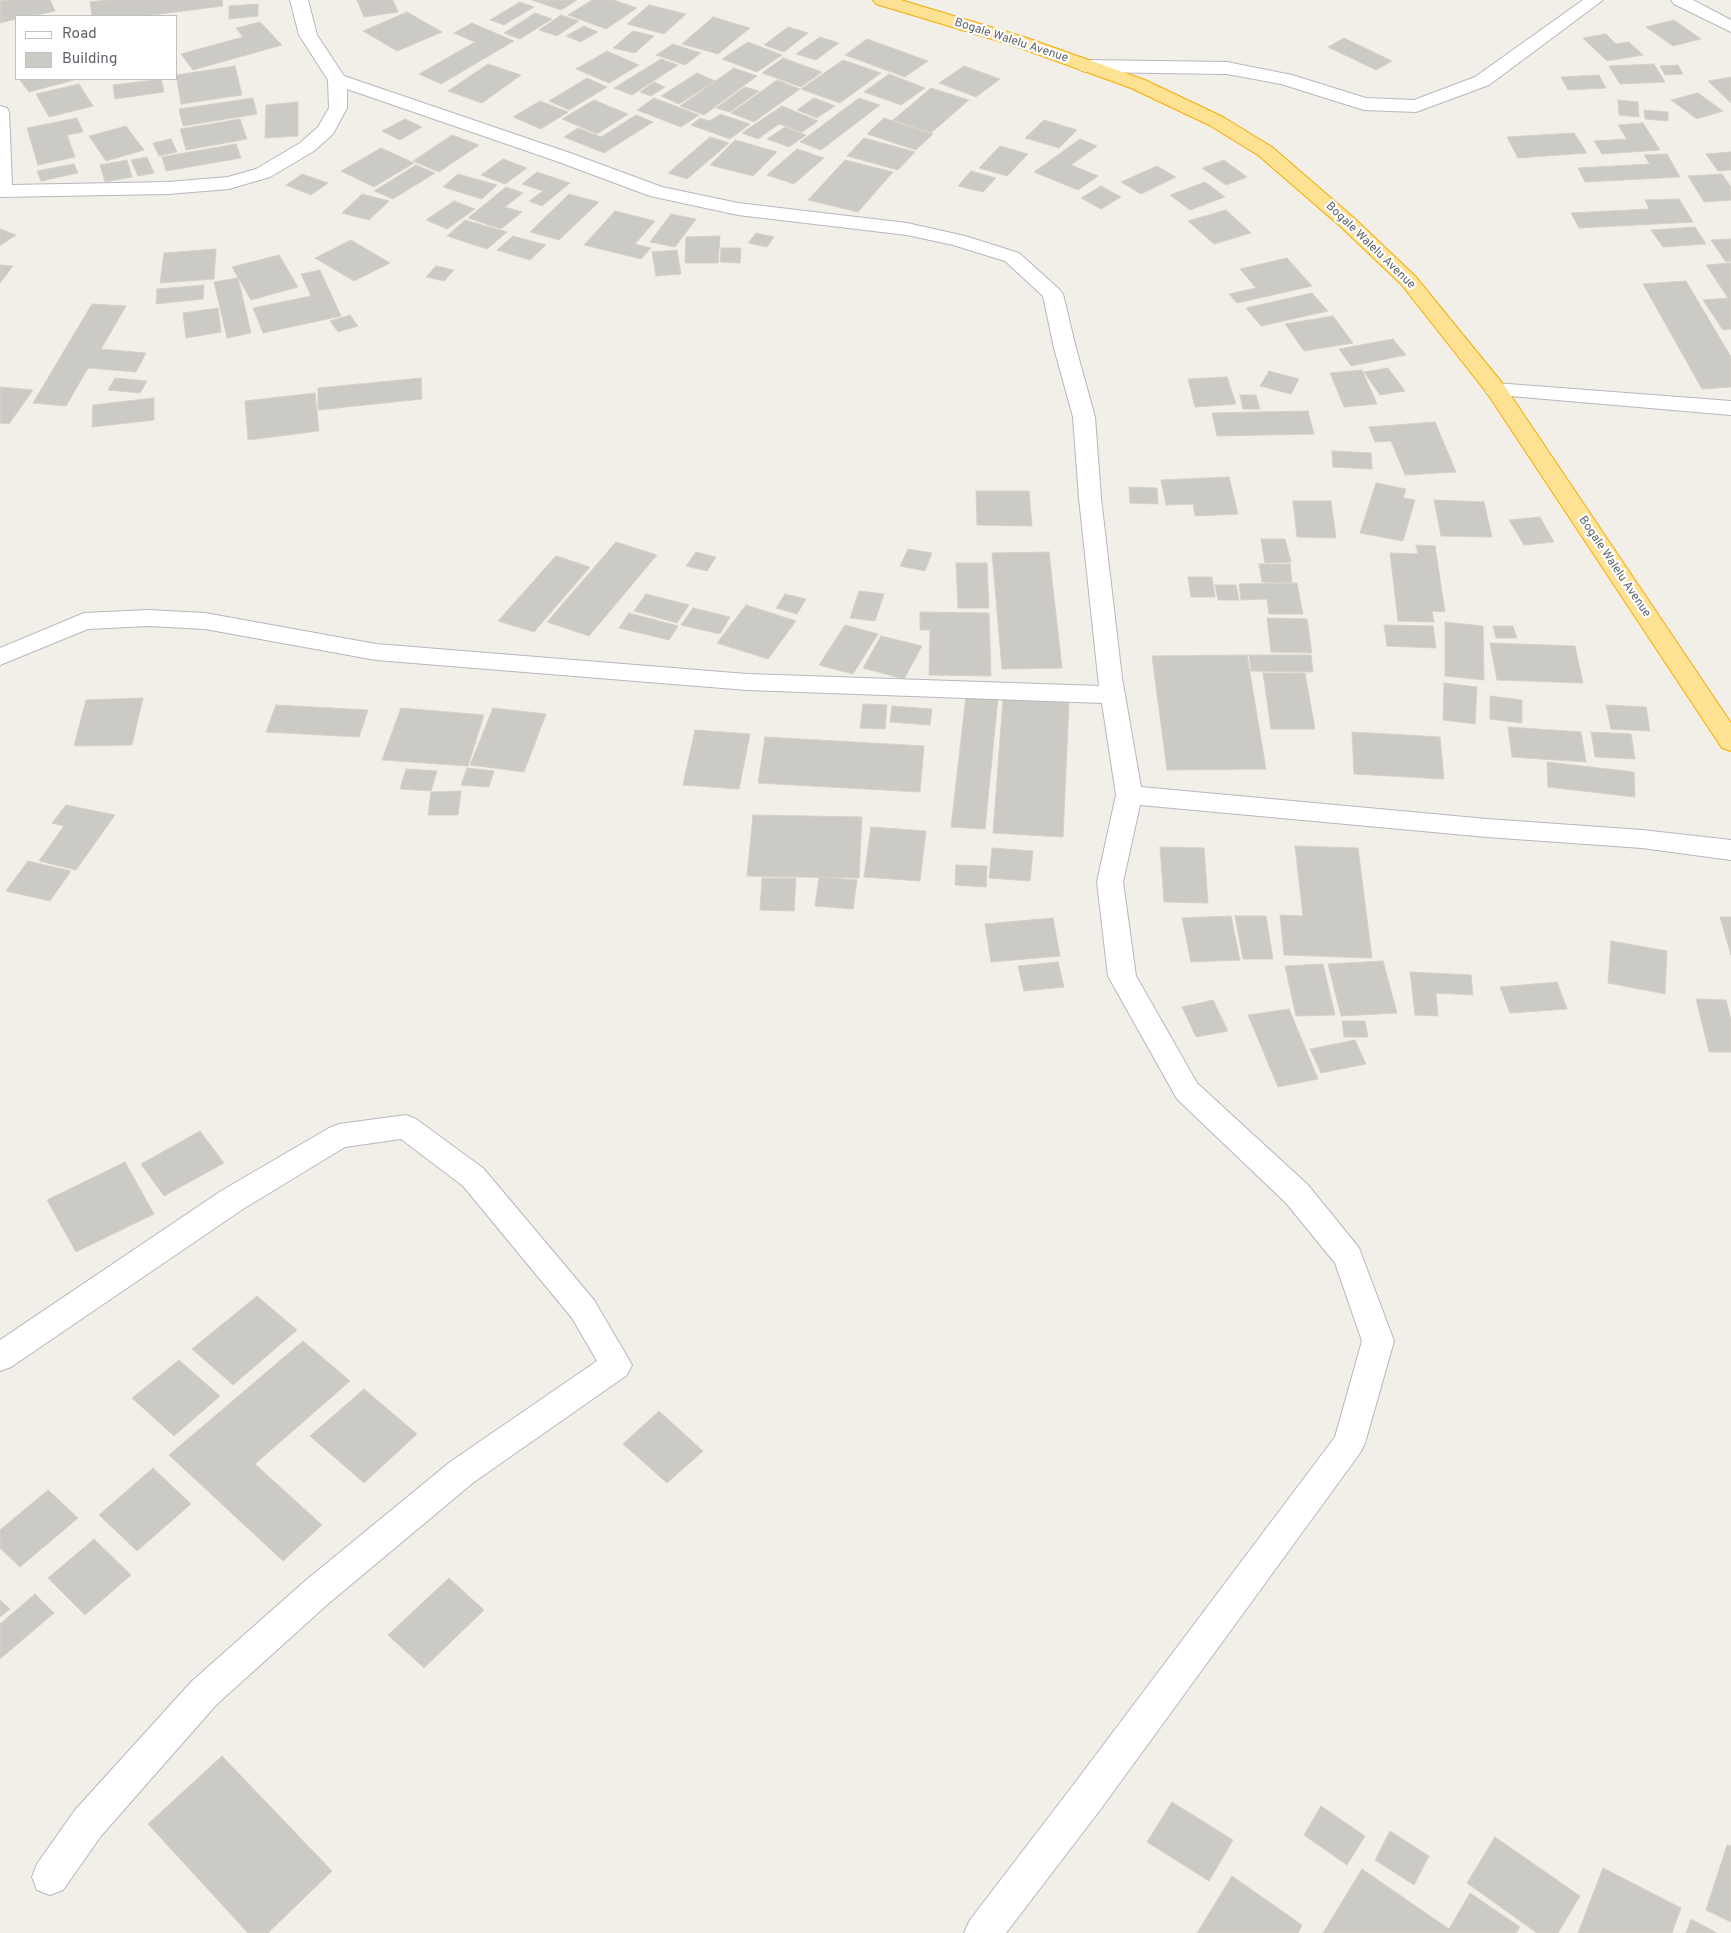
<!DOCTYPE html>
<style>
body{margin:0}
#map{position:relative;width:1731px;height:1933px;overflow:hidden;background:#f1efe8;font-family:Overpass,sans-serif}
canvas{display:block}
.legend{position:absolute;left:15px;top:15px;width:162px;height:65px;box-sizing:border-box;background:#fff;border:1px solid #bfc1c3;margin:0;padding:6px 9px;list-style:none;font-size:15px;color:#5f6368}
.legend li{display:flex;align-items:center;gap:10px;height:25px}
.legend b{width:25px;border:1px solid #bfc1c3}
</style>
<div id="map">
<canvas width="1731" height="1933"></canvas>
<ul class="legend">
<li><b style="height:6px;background:#fff"></b>Road</li>
<li><b style="height:14px;background:#cccac5"></b>Building</li>
</ul>
</div>
<script>
const ctx = document.querySelector('canvas').getContext('2d');
ctx.lineJoin = 'round';
function fill(path, color) {
  ctx.fillStyle = color;
  ctx.fill(path, 'evenodd');
}
function shape(rows) {
  const path = new Path2D();
  for (const r of rows) {
    path.moveTo(r[0], r[1]);
    for (let i = 2; i < r.length; i += 2) path.lineTo(r[i], r[i + 1]);
  }
  return path;
}
function strokePath(path, color, width, dash) {
  ctx.strokeStyle = color;
  ctx.lineWidth = width;
  ctx.lineCap = dash ? 'butt' : 'round';
  ctx.setLineDash(dash || []);
  ctx.stroke(path);
}
function label(font, color, halo, rows, align = 'center') {
  ctx.font = font + ' Overpass,sans-serif';
  ctx.lineWidth = 4.5;
  ctx.setLineDash([]);
  ctx.textBaseline = 'middle';
  ctx.strokeStyle = halo;
  ctx.fillStyle = color;
  for (const [text, x, y, turn = 0] of rows) {
    ctx.save();
    ctx.translate(x, y);
    ctx.rotate((+turn || 0) * Math.PI / 180);
    ctx.textAlign = isNaN(turn) ? turn : align;
    if (halo) ctx.strokeText(text, 0, 0);
    ctx.fillText(text, 0, 0);
    ctx.restore();
  }
}
const building = shape([
 [5,0,50,0,55,11,31,16,16,16,16,19,0,23,0,1,5,0],
 [105,0,222,0,223,6,144,16,92,16,90,2,105,0],
 [357,0,393,0,398,12,364,17,357,0],
 [532,0,577,0,561,10,532,0],
 [592,0,614,0,637,8,606,29,568,15,592,0],
 [520,2,534,7,504,25,490,20,520,2],
 [258,4,258,16,229,19,229,6,258,4],
 [649,5,686,14,664,34,627,24,649,5],
 [407,12,442,32,397,51,363,31,407,12],
 [535,13,552,19,520,39,504,33,535,13],
 [561,15,579,21,557,36,539,30,561,15],
 [713,17,750,28,718,54,682,44,713,17],
 [1674,20,1701,39,1673,46,1646,27,1674,20],
 [260,22,282,45,193,70,181,54,243,37,236,28,260,22],
 [472,23,514,41,441,84,419,74,475,42,454,33,472,23],
 [584,26,598,32,580,42,566,36,584,26],
 [788,27,808,33,784,52,764,45,788,27],
 [633,31,654,36,635,53,613,48,633,31],
 [1606,34,1616,44,1629,42,1643,55,1607,61,1583,38,1606,34],
 [820,37,839,43,816,60,796,54,820,37],
 [1344,38,1392,61,1376,70,1328,47,1344,38],
 [867,39,928,61,905,77,845,55,867,39],
 [748,42,782,55,757,72,722,59,748,42],
 [673,44,701,53,685,65,656,55,673,44],
 [607,51,639,65,609,83,576,69,607,51],
 [783,58,822,72,801,87,762,73,783,58],
 [661,59,678,65,632,95,614,88,661,59],
 [843,60,881,73,840,103,801,89,843,60],
 [488,64,521,75,482,103,448,91,488,64],
 [1654,64,1665,82,1620,84,1609,66,1654,64],
 [1678,65,1683,74,1665,75,1660,66,1678,65],
 [235,66,242,95,181,104,176,75,235,66],
 [964,66,1000,79,976,97,939,83,964,66],
 [734,68,757,76,704,115,680,106,734,68],
 [697,73,715,81,679,104,661,96,697,73],
 [889,74,925,88,901,105,864,92,889,74],
 [1599,75,1606,88,1568,90,1561,77,1599,75],
 [1731,77,1731,103,1708,81,1731,77],
 [587,78,607,87,569,110,549,101,587,78],
 [19,79,78,79,29,92,19,79],
 [161,79,164,92,115,99,113,85,161,79],
 [777,80,800,89,754,122,731,113,777,80],
 [654,82,665,87,651,96,640,92,654,82],
 [79,84,93,106,49,117,36,94,79,84],
 [745,87,759,91,730,112,716,108,745,87],
 [931,88,969,100,931,133,893,120,931,88],
 [1698,93,1723,111,1697,119,1671,100,1698,93],
 [253,98,257,114,183,126,179,109,253,98],
 [654,98,699,115,681,127,637,110,654,98],
 [814,98,835,106,817,118,797,110,814,98],
 [859,98,880,105,821,150,800,142,859,98],
 [594,100,628,114,597,134,562,119,594,100],
 [1618,100,1638,102,1639,117,1619,115,1618,100],
 [540,101,568,112,541,129,513,117,540,101],
 [298,102,298,136,265,138,266,105,298,102],
 [782,106,818,121,802,132,779,124,758,139,742,133,782,106],
 [1644,110,1668,112,1668,121,1645,119,1644,110],
 [720,114,750,124,730,139,691,125,700,118,710,121,720,114],
 [636,115,653,122,604,153,564,137,578,128,601,137,636,115],
 [77,118,83,132,67,135,75,157,38,165,27,128,77,118],
 [884,118,933,134,916,150,867,134,884,118],
 [240,119,247,139,186,150,180,129,240,119],
 [405,119,422,127,400,140,382,131,405,119],
 [1044,120,1077,130,1059,148,1025,138,1044,120],
 [1643,123,1660,150,1602,154,1594,141,1627,139,1618,125,1643,123],
 [126,126,144,150,106,161,89,136,126,126],
 [785,127,806,135,789,147,767,139,785,127],
 [1574,133,1587,153,1518,158,1507,137,1574,133],
 [452,135,479,145,439,172,413,161,452,135],
 [710,137,729,143,687,179,668,173,710,137],
 [864,138,915,152,898,170,847,156,864,138],
 [171,139,177,152,159,156,153,143,171,139],
 [1080,139,1097,146,1071,165,1098,176,1078,190,1034,172,1080,139],
 [735,140,777,152,753,176,710,165,735,140],
 [236,144,241,158,166,171,162,157,236,144],
 [1000,146,1028,154,1007,176,979,168,1000,146],
 [381,148,414,163,374,187,341,171,381,148],
 [797,149,824,158,794,184,767,175,797,149],
 [1731,152,1731,170,1718,171,1706,154,1731,152],
 [1667,154,1680,177,1585,182,1578,168,1650,164,1644,155,1667,154],
 [147,157,154,173,138,176,131,160,147,157],
 [503,159,527,168,505,184,481,175,503,159],
 [127,160,132,177,105,182,100,165,127,160],
 [845,160,893,172,858,212,808,200,845,160],
 [1224,160,1247,177,1226,185,1202,168,1224,160],
 [74,164,78,173,41,181,37,171,74,164],
 [416,165,435,173,393,199,374,191,416,165],
 [1157,166,1176,177,1141,194,1121,182,1157,166],
 [971,171,996,178,983,192,958,186,971,171],
 [537,172,570,183,542,206,529,201,543,191,522,184,537,172],
 [302,174,328,183,311,195,286,185,302,174],
 [458,174,497,185,482,199,443,187,458,174],
 [1722,174,1731,187,1731,200,1704,202,1688,176,1722,174],
 [1205,182,1225,197,1190,210,1170,195,1205,182],
 [1101,186,1121,197,1101,209,1081,198,1101,186],
 [506,187,523,193,505,207,522,212,501,229,468,218,506,187],
 [362,194,389,201,369,220,342,213,362,194],
 [569,194,599,202,559,240,530,232,569,194],
 [1679,199,1693,222,1579,228,1571,213,1649,209,1645,200,1679,199],
 [454,201,475,209,447,229,426,220,454,201],
 [1226,210,1251,233,1214,244,1188,221,1226,210],
 [615,211,655,221,635,244,651,248,641,259,584,245,615,211],
 [671,214,696,219,675,247,650,242,671,214],
 [465,220,507,232,487,249,447,236,465,220],
 [1695,227,1706,244,1663,247,1651,230,1695,227],
 [0,229,16,235,0,246,0,229],
 [756,233,774,237,767,247,748,243,756,233],
 [513,236,546,245,530,260,497,250,513,236],
 [720,236,718,263,685,263,686,237,720,236],
 [1731,239,1731,261,1726,262,1711,240,1731,239],
 [351,240,390,263,354,281,315,258,351,240],
 [721,248,741,248,740,263,720,262,721,248],
 [216,249,214,279,160,283,164,253,216,249],
 [677,250,681,274,656,276,652,252,677,250],
 [279,255,298,287,251,300,232,267,279,255],
 [1287,258,1312,286,1237,303,1229,294,1256,288,1240,269,1287,258],
 [1731,263,1731,329,1723,330,1703,300,1728,298,1706,265,1731,263],
 [0,265,13,266,0,283,0,265],
 [436,266,454,270,444,281,426,277,436,266],
 [320,270,341,316,263,333,253,308,311,296,301,274,320,270],
 [238,278,251,333,227,338,214,282,238,278],
 [1686,281,1731,357,1731,387,1702,389,1643,284,1686,281],
 [204,285,203,299,156,304,157,289,204,285],
 [1312,293,1328,311,1261,326,1246,308,1312,293],
 [92,304,126,306,101,349,146,353,136,372,88,368,66,406,33,403,92,304],
 [218,308,221,332,186,338,183,313,218,308],
 [350,315,358,326,338,332,330,321,350,315],
 [1333,316,1353,343,1304,351,1285,324,1333,316],
 [1393,339,1406,355,1351,366,1339,349,1393,339],
 [1388,368,1405,391,1380,395,1364,372,1388,368],
 [1362,370,1377,404,1344,407,1330,373,1362,370],
 [1269,371,1299,379,1291,394,1260,386,1269,371],
 [1227,377,1236,404,1195,407,1188,379,1227,377],
 [115,378,147,381,140,393,108,390,115,378],
 [421,378,422,399,318,410,318,388,421,378],
 [0,387,33,390,9,424,0,423,0,387],
 [315,393,319,431,248,440,245,401,315,393],
 [1240,395,1256,395,1260,409,1243,409,1240,395],
 [154,398,154,420,92,427,93,405,154,398],
 [1308,411,1314,434,1217,436,1212,413,1308,411],
 [1435,422,1456,472,1405,475,1391,441,1375,442,1369,427,1435,422],
 [1332,451,1371,453,1372,469,1333,467,1332,451],
 [1229,477,1238,514,1195,516,1193,504,1166,505,1161,480,1229,477],
 [1376,483,1406,489,1403,498,1415,500,1403,541,1360,533,1376,483],
 [1129,487,1157,488,1158,504,1130,503,1129,487],
 [976,491,1029,491,1032,526,977,525,976,491],
 [1434,500,1484,502,1492,537,1441,536,1434,500],
 [1293,501,1331,501,1336,538,1297,537,1293,501],
 [1540,517,1554,542,1524,545,1509,520,1540,517],
 [1261,539,1285,539,1291,562,1265,563,1261,539],
 [616,542,657,555,589,636,547,622,616,542],
 [1416,545,1435,546,1445,612,1432,611,1434,622,1398,621,1390,553,1418,554,1416,545],
 [908,549,932,553,925,571,900,566,908,549],
 [696,552,716,557,707,571,686,566,696,552],
 [1049,552,1062,668,1002,669,992,553,1049,552],
 [556,556,590,567,534,632,498,621,556,556],
 [956,563,987,563,989,608,958,608,956,563],
 [1259,564,1290,564,1292,583,1262,582,1259,564],
 [1188,577,1212,577,1215,597,1191,597,1188,577],
 [1297,583,1303,614,1269,614,1267,599,1241,600,1239,584,1297,583],
 [1215,585,1236,585,1239,600,1218,600,1215,585],
 [859,591,884,594,875,621,850,618,859,591],
 [646,594,689,605,677,623,634,611,646,594],
 [785,594,806,599,797,614,776,608,785,594],
 [746,605,796,621,768,659,717,643,746,605],
 [693,608,730,617,720,634,681,625,693,608],
 [920,612,989,613,991,676,929,675,930,630,920,630,920,612],
 [629,613,678,626,669,640,619,628,629,613],
 [1267,618,1307,619,1312,653,1271,652,1267,618],
 [1445,622,1483,626,1484,680,1445,676,1445,622],
 [845,625,878,634,853,674,819,665,845,625],
 [1384,625,1433,626,1436,648,1387,646,1384,625],
 [1493,626,1513,626,1517,638,1496,638,1493,626],
 [881,636,922,646,904,679,863,668,881,636],
 [1490,643,1575,646,1583,683,1497,680,1490,643],
 [1247,655,1266,769,1167,770,1152,656,1247,655],
 [1249,655,1311,655,1313,672,1251,671,1249,655],
 [1263,673,1305,673,1315,729,1271,729,1263,673],
 [1444,683,1477,687,1475,724,1443,720,1444,683],
 [966,696,998,698,985,829,951,827,966,696],
 [1490,696,1522,700,1522,723,1490,719,1490,696],
 [143,698,132,745,74,746,86,700,143,698],
 [1003,699,1069,702,1063,837,993,833,1003,699],
 [863,704,887,705,885,729,860,728,863,704],
 [276,705,368,710,359,737,266,732,276,705],
 [1606,705,1646,707,1650,731,1611,729,1606,705],
 [892,706,932,709,930,725,890,722,892,706],
 [401,708,484,715,468,766,382,760,401,708],
 [493,708,546,714,524,772,470,765,493,708],
 [1508,727,1581,732,1586,762,1512,757,1508,727],
 [695,730,750,734,739,789,683,785,695,730],
 [1352,732,1440,737,1444,779,1354,774,1352,732],
 [1591,732,1631,734,1635,759,1595,757,1591,732],
 [765,737,924,746,920,792,758,783,765,737],
 [1547,762,1634,772,1635,797,1548,787,1547,762],
 [467,768,494,771,489,787,461,785,467,768],
 [406,769,437,771,431,791,400,789,406,769],
 [461,791,458,815,428,815,431,792,461,791],
 [66,805,115,815,76,870,39,861,64,826,52,823,66,805],
 [753,815,862,817,859,878,747,876,753,815],
 [871,827,926,831,920,881,864,877,871,827],
 [1295,846,1358,848,1372,958,1284,955,1280,915,1303,916,1295,846],
 [1160,847,1204,848,1208,903,1164,902,1160,847],
 [992,848,1033,851,1030,881,989,878,992,848],
 [28,861,71,871,50,901,6,891,28,861],
 [956,865,987,866,986,887,955,885,956,865],
 [819,877,857,880,853,909,815,906,819,877],
 [762,878,796,878,794,911,760,910,762,878],
 [1231,916,1240,960,1191,962,1182,918,1231,916],
 [1235,916,1266,916,1273,959,1243,959,1235,916],
 [1720,917,1731,917,1731,955,1720,917],
 [1053,918,1060,956,991,962,985,924,1053,918],
 [1611,941,1667,951,1665,994,1608,983,1611,941],
 [1383,961,1397,1013,1341,1016,1328,964,1383,961],
 [1058,962,1064,987,1024,991,1018,966,1058,962],
 [1323,964,1335,1015,1296,1016,1285,966,1323,964],
 [1410,972,1471,975,1473,995,1436,993,1438,1016,1415,1015,1410,972],
 [1557,982,1567,1009,1510,1013,1500,987,1557,982],
 [1696,999,1726,1000,1731,1020,1731,1052,1709,1052,1696,999],
 [1213,1000,1228,1031,1196,1037,1182,1007,1213,1000],
 [1289,1009,1318,1079,1278,1087,1248,1015,1289,1009],
 [1342,1021,1365,1021,1368,1037,1344,1037,1342,1021],
 [1355,1040,1366,1064,1321,1073,1310,1049,1355,1040],
 [200,1131,224,1163,164,1196,141,1164,200,1131],
 [125,1162,154,1214,76,1252,47,1200,125,1162],
 [257,1296,297,1330,233,1385,192,1349,257,1296],
 [303,1341,350,1381,255,1464,322,1525,283,1561,169,1455,303,1341],
 [179,1360,220,1396,174,1436,132,1398,179,1360],
 [364,1389,417,1434,364,1483,310,1436,364,1389],
 [659,1411,703,1451,667,1483,623,1444,659,1411],
 [153,1468,191,1504,137,1551,99,1515,153,1468],
 [48,1490,78,1518,20,1567,0,1548,0,1530,48,1490],
 [94,1539,131,1575,85,1615,48,1578,94,1539],
 [449,1578,484,1610,424,1668,388,1635,449,1578],
 [35,1594,54,1613,0,1659,0,1624,35,1594],
 [0,1600,10,1609,0,1617,0,1600],
 [222,1756,332,1871,268,1933,248,1933,148,1824,222,1756],
 [1172,1802,1233,1840,1209,1881,1147,1842,1172,1802],
 [1321,1806,1365,1836,1347,1865,1304,1835,1321,1806],
 [1390,1831,1429,1856,1414,1885,1375,1860,1390,1831],
 [1495,1837,1580,1896,1558,1933,1537,1933,1467,1883,1495,1837],
 [1727,1845,1731,1846,1731,1922,1706,1910,1727,1845],
 [1603,1868,1681,1908,1672,1933,1578,1933,1603,1868],
 [1362,1869,1449,1929,1470,1893,1520,1927,1516,1933,1323,1933,1362,1869],
 [1232,1876,1302,1925,1298,1933,1197,1933,1232,1876],
 [1691,1919,1717,1933,1686,1933,1691,1919]
]);
fill(building, '#cccac5');
strokePath(building, '#d6d1c6', 1);
const street = shape([
 [290,0,308,0,317,35,344,76,570,153,662,187,738,203,907,223,965,236,1019,253,1060,290,1063,294,1076,348,1095,417,1101,498,1122,678,1141,787,1487,819,1642,830,1731,840,1731,860,1642,848,1487,837,1140,805,1123,882,1136,976,1197,1083,1308,1185,1359,1248,1394,1341,1365,1443,1360,1453,1100,1810,1006,1933,964,1933,970,1920,1074,1784,1335,1437,1362,1341,1335,1263,1286,1203,1177,1099,1108,976,1097,882,1116,795,1102,703,747,690,376,660,205,629,148,626,88,629,0,665,0,648,84,613,148,610,205,613,376,644,747,674,1099,686,1079,498,1073,417,1054,348,1043,296,1005,261,953,245,907,235,738,215,650,196,556,161,347,89,347,108,333,134,314,151,270,177,229,189,168,194,0,197,0,106,7,108,9,112,12,185,168,182,228,177,256,169,300,143,318,127,329,108,328,80,299,35,290,0],
 [1583,0,1603,0,1489,85,1416,112,1364,110,1281,84,1227,74,1086,72,1080,70,1077,66,1080,62,1086,60,1227,62,1292,75,1366,98,1414,100,1475,77,1583,0],
 [1671,0,1693,0,1731,20,1731,32,1674,4,1671,0],
 [1495,383,1731,401,1731,415,1487,394,1484,389,1487,384,1495,383],
 [406,1115,416,1119,483,1168,594,1300,632,1365,627,1375,474,1482,329,1603,216,1705,101,1836,63,1890,50,1895,37,1890,32,1877,37,1864,75,1810,192,1681,305,1581,450,1462,597,1361,572,1318,463,1186,401,1139,345,1147,243,1209,11,1367,0,1371,0,1340,221,1191,329,1128,339,1124,406,1115]
]);
const highway = shape([
 [873,0,901,0,1024,37,1145,80,1223,117,1272,147,1354,218,1415,276,1503,384,1731,723,1731,751,1722,748,1487,393,1401,284,1340,226,1258,155,1209,125,1131,88,1012,45,876,4,873,0]
]);
strokePath(street, '#b5b8bc', 2);
strokePath(highway, '#f9ab00', 2);
fill(street, '#fff');
fill(highway, '#fde293');
label('12px', '#5f6368', '#fff', [
 ["Bogale Walelu Avenue",1011,41,18],
 ["Bogale Walelu Avenue",1370,246,44],
 ["Bogale Walelu Avenue",1614,567,56]
]);
</script>
